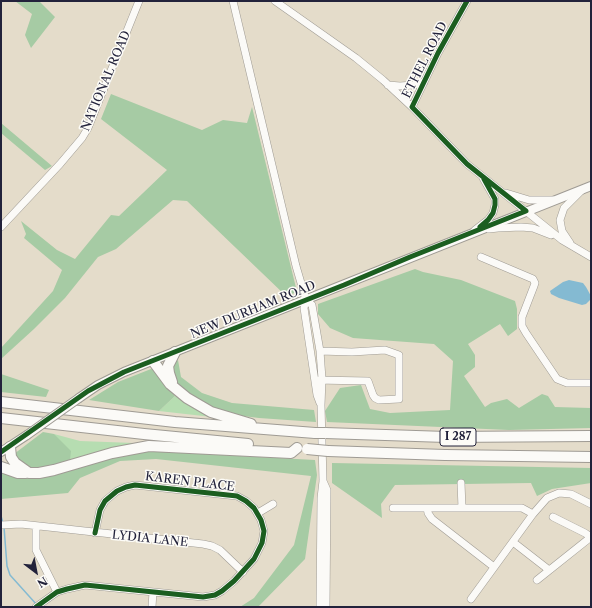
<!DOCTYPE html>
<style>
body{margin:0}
#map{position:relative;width:592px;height:608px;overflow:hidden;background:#e4dcca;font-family:"Libre Caslon Text",serif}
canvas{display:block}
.frame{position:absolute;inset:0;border:2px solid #22223b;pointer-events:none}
.north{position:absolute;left:16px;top:552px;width:40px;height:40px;-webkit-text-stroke:3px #fdfcf7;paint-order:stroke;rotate:148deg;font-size:11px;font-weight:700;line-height:16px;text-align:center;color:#22223b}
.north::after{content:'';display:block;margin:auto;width:14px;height:18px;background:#22223b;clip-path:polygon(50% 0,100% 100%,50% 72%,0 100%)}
</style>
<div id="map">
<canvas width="592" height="608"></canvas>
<div class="frame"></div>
<div class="north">N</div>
</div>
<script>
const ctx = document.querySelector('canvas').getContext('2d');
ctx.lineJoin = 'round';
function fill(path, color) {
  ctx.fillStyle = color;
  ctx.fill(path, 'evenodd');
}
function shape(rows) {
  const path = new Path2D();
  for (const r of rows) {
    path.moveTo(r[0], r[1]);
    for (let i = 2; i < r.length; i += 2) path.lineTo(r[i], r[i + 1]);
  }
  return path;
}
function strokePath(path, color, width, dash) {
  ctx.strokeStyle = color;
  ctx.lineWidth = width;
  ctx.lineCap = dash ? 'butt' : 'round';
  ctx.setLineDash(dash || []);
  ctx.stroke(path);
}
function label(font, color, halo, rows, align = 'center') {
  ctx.font = font + ' "Libre Caslon Text",serif';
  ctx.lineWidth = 3;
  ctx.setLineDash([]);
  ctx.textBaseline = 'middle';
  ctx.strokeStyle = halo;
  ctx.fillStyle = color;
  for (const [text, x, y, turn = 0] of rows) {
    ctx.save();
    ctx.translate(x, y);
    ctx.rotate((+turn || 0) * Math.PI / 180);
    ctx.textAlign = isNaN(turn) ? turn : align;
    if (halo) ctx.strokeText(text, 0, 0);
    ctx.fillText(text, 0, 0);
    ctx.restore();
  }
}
fill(shape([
 [175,396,212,417,159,411],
 [54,434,80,441,134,443,134,445,68,464]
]), '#b6ddb1');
fill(shape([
 [15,1,39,1,55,17,31,48,25,35,32,14],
 [111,94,202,130,223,120,247,123,252,107,297,292,286,296,187,201,173,200,116,249,98,257,65,298,34,329,1,359,1,348,53,291,62,270,24,238,26,234,21,221,57,250,75,259,111,215,119,216,167,170,101,119],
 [1,123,52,166,45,170,1,133],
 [415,269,423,272,461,280,515,301,517,309,517,329,508,336,500,324,468,344,475,355,475,367,464,376,485,407,491,403,507,399,519,408,542,394,548,396,555,407,591,408,591,428,509,430,327,422,325,411,340,388,361,385,370,409,390,413,450,410,453,361,434,344,353,338,330,328,318,314,318,304],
 [178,360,181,377,202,393,232,403,314,410,316,422,259,418,235,415,212,407,194,398,178,386,173,373,174,363],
 [151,369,156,370,165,385,175,396,159,411,89,400,118,382],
 [1,374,49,390,46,397,1,392],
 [43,432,54,434,71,451,70,460,68,464,45,470,28,469,18,461,14,454],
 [148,451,315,460,317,475,305,559,258,607,240,607,254,598,294,545,311,476,156,459,120,461,80,478,68,493,1,499,1,472,41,478,113,455],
 [332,463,591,468,591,483,552,489,537,496,531,483,395,485,381,504,382,518,332,483]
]), '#a6cba4');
fill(shape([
 [569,280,583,283,586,287,591,296,590,300,586,304,582,305,559,298,551,294,550,291,563,282]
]), '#84bad2');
strokePath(shape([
 [1,516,3,523],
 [4,527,7,566,10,575,37,605]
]), '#84bad2', 1.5);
const minor = shape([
 [233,1,296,266,306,300],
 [275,1,356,58,383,80,412,107,467,164,562,240,591,257],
 [388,85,400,86,413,85,424,82],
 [412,107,438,53,467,1],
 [506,193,529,200,553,200],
 [1,227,60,164,82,138,88,128,139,1],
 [489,229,498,228,521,227,533,228,551,235],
 [475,230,488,220,493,213,495,205,495,199,483,178],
 [570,243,562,231,560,220,564,208,582,190],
 [481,257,533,279,535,283,534,286,522,317,522,326,526,333,557,379,567,383,591,383],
 [306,300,312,305,320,351,322,379,321,405,323,481,321,498,320,607],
 [306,300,304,308,317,395,320,403],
 [315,380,368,381,373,395,375,398,379,400,399,399,399,355,385,350,352,352,320,351],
 [323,481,327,490,326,607],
 [461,483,462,508],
 [393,508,522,508,533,514],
 [427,508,428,513,432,519,494,567],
 [258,513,273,504],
 [553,517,585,533,591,537],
 [1,525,21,524,203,544,212,546,220,550,243,572],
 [36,526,36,550,57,592],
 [513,542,549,570],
 [537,580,591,537],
 [471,599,533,514,547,498,559,493,571,494,591,504],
 [36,607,57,592,67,589,85,585,203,597,215,595,222,591,234,581,254,559,262,543,264,531,261,520,254,508,246,501,237,496,135,485,126,487,117,491,105,501,100,510,95,533],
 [152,607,153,592]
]);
const major = shape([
 [79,398,98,385,124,372,591,186],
 [1,452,27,435]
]);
const highway = shape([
 [153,361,170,384,187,398,211,412,251,424],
 [172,382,169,373,168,366,175,352],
 [1,402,175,422,315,433],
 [1,418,144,434,248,444],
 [325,433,446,437,591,436],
 [10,447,11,457,15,463,29,473,39,473,54,470,112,453,149,446,291,453,297,448],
 [328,451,445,455,591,457],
 [1,467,18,473,26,473]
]);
strokePath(minor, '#9f9b94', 8);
strokePath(major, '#9f9b94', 10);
strokePath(highway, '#9f9b94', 12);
strokePath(minor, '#fbfaf7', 7);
strokePath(major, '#fbfaf7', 8);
strokePath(highway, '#fbfaf7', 10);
const majorBridge = shape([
 [27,435,79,398]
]);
const highwayBridge = shape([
 [315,433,325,433],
 [307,449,328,451]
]);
strokePath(majorBridge, '#9f9b94', 10, []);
strokePath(highwayBridge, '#9f9b94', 12, []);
strokePath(majorBridge, '#fbfaf7', 8);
strokePath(highwayBridge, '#fbfaf7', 10);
strokePath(shape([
 [480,227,488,220,493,213,495,205,495,199,484,179],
 [1,452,88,391,124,372,344,285,410,257,526,211,467,164,412,107,438,53,467,1],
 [36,607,57,592,67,589,85,585,203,597,215,595,222,591,234,581,254,559,262,543,264,531,261,520,254,508,246,501,237,496,135,485,126,487,117,491,105,501,100,510,95,533]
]), '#1b5e20', 5);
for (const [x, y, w] of [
 [458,437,36]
]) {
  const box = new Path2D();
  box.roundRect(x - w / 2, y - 9, w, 18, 3);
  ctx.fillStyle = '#fdfcf7';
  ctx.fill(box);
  strokePath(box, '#22223b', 1);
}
label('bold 11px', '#22223b', null, [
 ["I 287",458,437]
]);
label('12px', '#22223b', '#fdfcf7', [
 ["ETHEL ROAD",425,60,-63],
 ["NATIONAL ROAD",106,81,-67],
 ["NEW DURHAM ROAD",253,310,-22],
 ["KAREN PLACE",190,482,7],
 ["LYDIA LANE",150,539,6]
]);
</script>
